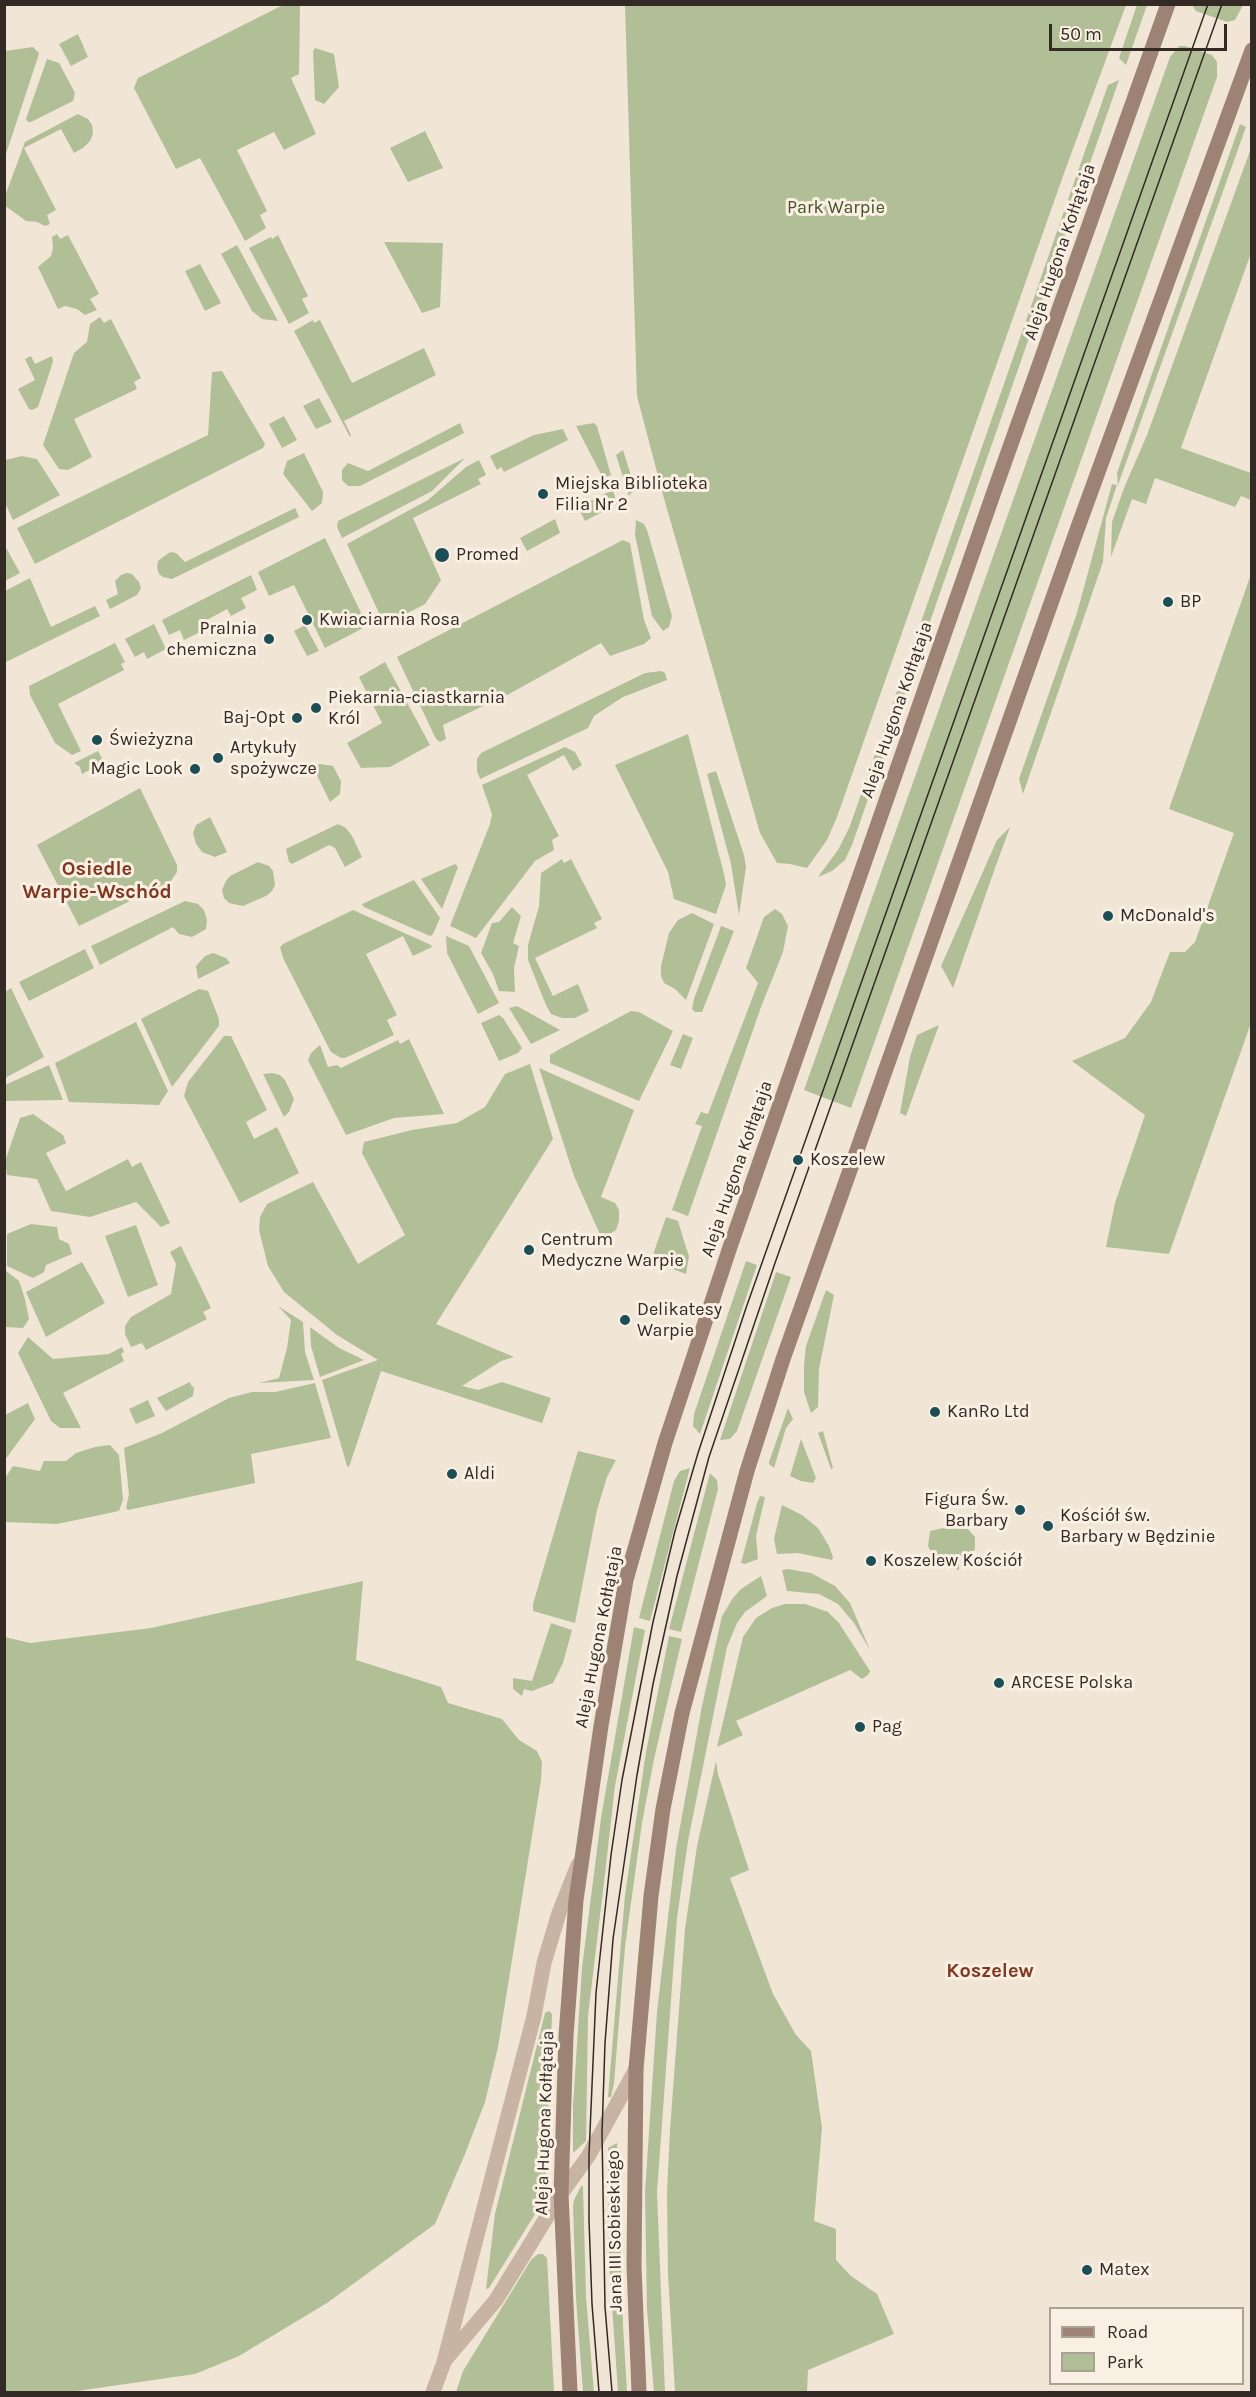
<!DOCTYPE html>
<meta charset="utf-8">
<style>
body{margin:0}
#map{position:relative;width:1256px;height:2397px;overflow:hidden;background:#f1e5d6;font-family:Karla,sans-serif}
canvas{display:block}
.frame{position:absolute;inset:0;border:6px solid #332a25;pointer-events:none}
.legend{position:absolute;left:1049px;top:2307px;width:195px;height:78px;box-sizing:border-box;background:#f9efe2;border:2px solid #aaa096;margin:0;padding:8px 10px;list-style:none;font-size:18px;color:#332a25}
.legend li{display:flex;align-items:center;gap:12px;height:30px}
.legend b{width:30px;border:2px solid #aaa096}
.scale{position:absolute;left:1049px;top:24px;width:178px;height:27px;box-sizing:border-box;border:3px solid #332a25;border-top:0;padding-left:8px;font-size:18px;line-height:21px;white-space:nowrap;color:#332a25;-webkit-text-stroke:4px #f9efe2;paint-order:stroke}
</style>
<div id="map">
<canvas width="1256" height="2397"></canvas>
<div class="frame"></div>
<ul class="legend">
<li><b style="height:8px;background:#9c8374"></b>Road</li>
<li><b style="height:16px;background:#b1bf97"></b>Park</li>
</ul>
<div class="scale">50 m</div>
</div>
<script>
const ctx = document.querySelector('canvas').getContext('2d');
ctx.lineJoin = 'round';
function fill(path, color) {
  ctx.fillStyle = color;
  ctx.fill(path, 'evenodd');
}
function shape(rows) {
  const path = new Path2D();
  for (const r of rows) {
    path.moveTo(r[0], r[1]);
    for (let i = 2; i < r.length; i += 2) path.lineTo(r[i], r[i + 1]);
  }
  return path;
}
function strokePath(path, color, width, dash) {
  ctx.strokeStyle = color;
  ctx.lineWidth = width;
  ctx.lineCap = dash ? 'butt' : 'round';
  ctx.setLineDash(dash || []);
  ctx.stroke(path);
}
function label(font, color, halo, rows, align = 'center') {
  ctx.font = font + ' Karla,sans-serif';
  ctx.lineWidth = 6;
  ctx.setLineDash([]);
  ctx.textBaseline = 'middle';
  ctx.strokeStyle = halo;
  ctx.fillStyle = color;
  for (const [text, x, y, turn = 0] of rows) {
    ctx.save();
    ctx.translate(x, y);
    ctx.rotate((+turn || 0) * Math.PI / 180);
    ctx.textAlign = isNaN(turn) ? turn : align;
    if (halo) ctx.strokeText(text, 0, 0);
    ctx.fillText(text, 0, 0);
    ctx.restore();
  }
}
fill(shape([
 [283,5,300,5,299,74,291,78,316,134,284,150,274,132,237,150,267,211,260,215,266,228,245,241,200,158,176,169,134,88,138,78],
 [625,5,1126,5,1063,176,837,817,827,840,807,868,790,864,777,863,760,833,663,495,637,396],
 [1137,5,1147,5,1126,65,1119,58],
 [1192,5,1243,5,1235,20,1227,22,1196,11],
 [78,34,88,57,71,66,59,44],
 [1179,46,1185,46,1212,55,1217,62,1217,77,851,1108,804,1090,1170,57],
 [33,47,39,53,38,57,5,157,5,51],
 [315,48,334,54,339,87,324,104,315,100,313,51],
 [47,59,59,63,75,93,73,101,31,122,28,122,26,119],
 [1119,80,852,845,845,860,832,871,818,877,838,850,850,826,1108,85],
 [78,114,88,119,92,125,93,134,90,141,83,148,74,153,61,129,24,148,56,210,47,215,50,224,45,226,37,222,26,221,4,205,5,196,25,142],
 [1240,124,1246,127,1118,485,1117,473],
 [425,131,443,168,408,182,390,148],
 [1251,148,1251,253,1181,448,1251,473,1251,500,1241,496,1235,507,1155,478,1146,504,1132,499,1111,557,1112,522,1124,488,1147,435],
 [57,234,60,239,68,235,99,294,90,299,97,310,85,315,77,309,65,306,58,309,38,267,51,256,53,248,52,237],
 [278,235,308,296,302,299,309,313,289,324,249,248,271,237,272,239],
 [384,242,443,243,440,307,422,313],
 [237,245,278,321,262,319,252,311,221,254],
 [200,264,221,303,205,311,185,271],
 [100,317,104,323,111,319,141,378,134,382,137,389,74,419,92,457,68,470,59,469,43,445,74,353,87,342,90,324],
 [313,320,314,323,320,320,352,383,424,348,436,375,344,421,351,435,350,437,294,331],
 [31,356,35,364,52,356,53,362,38,407,32,410,29,409,18,389,35,380,25,359],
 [222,371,265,444,263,448,35,564,17,528,208,435,212,372],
 [319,398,332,422,316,429,303,406],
 [284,416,297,440,282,448,269,424],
 [460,423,464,433,360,486,348,486,342,480,342,470,348,463,368,471],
 [594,423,597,426,611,475,603,478,576,426],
 [563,429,568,440,504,472,501,467,497,470,490,456,534,435],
 [623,450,635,488,629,496,616,455],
 [304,453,323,492,322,503,312,511,283,474,287,461],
 [22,456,37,459,60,495,13,520,5,503,5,460],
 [465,458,432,491,342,538,337,527,338,521],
 [479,460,486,475,478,479,481,484,413,518,441,580,425,604,396,619,379,613,347,544,428,500,466,467],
 [1112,484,1117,485,1106,518,1103,562,1023,794,1019,779,1077,613],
 [613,490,617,504,585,521,578,507],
 [295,508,299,517,172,579,163,577,159,574,157,568,158,561,170,552,176,553,185,562],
 [555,519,560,533,527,551,520,538],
 [636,520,644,524,647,530,672,616,669,627,663,631,652,616,635,535],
 [325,538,365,621,365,627,325,648,294,585,269,596,258,572],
 [623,540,630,543,644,620,651,638,644,644,610,656,601,643,509,694,443,725,446,739,440,742,436,739,397,657],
 [4,544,20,573,5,581,4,581],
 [127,573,132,574,139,582,141,588,137,595,110,609,106,600,118,594,115,581,121,575],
 [1251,574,1251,1023,1169,1254,1106,1247,1115,1203,1145,1115,1072,1061,1125,1038,1151,1002,1170,952,1185,952,1195,942,1234,833,1169,809],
 [251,575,257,590,241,598,246,608,231,616,227,609,205,621,208,628,184,640,180,630,169,635,162,620],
 [30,578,51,627,95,606,100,616,6,662,5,591],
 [154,624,166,649,147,659,144,652,135,657,125,639],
 [305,625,319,651,307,656,294,631],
 [115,643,125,662,121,664,124,670,58,704,81,751,72,755,55,743,30,695,29,686],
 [385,662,430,745,390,767,361,768,347,743,382,723,359,677],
 [661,671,665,673,667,680,623,697,594,716,588,728,480,779,477,771,477,759,481,753,645,673],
 [688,734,724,874,726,885,716,914,674,899,668,872,615,765],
 [565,747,575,752,582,765,573,771,564,755,527,775,559,836,552,840,554,850,535,861,476,938,450,926,490,824,492,814,482,785],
 [98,751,104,762,82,774,80,767,74,763],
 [320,764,333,766,341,781,340,794,330,802,313,767],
 [716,771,744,855,746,867,739,915,731,864,707,774],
 [140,788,177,865,177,872,171,881,79,926,37,845],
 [210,817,227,852,215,857,202,852,196,844,193,833,196,825],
 [338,824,346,828,352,836,362,857,345,867,335,848,329,845,292,864,289,862,286,849],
 [1010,827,994,871,953,988,941,966,997,840],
 [562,859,564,863,571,859,602,919,594,923,597,928,535,958,553,996,578,984,589,1011,575,1018,562,1018,551,1014,546,1005,528,960,528,945,539,906,541,873],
 [258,862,269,866,273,871,275,885,272,891,266,896,243,906,229,903,224,898,222,890,226,881,230,876],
 [455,864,458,867,442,909,421,879],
 [414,880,440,918,433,934,430,936,364,907,362,904],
 [185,901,198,904,204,910,207,920,206,929,192,937,179,934,173,927,100,965,91,946],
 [512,907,521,916,513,943,519,946,514,968,515,992,499,991,493,974,481,953,492,923,499,922],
 [775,909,782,914,788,926,783,952,761,1007,688,1216,672,1210,702,1126,695,1124,701,1112,708,1114,758,983,746,968,764,917],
 [353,910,431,945,432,947,413,956,403,936,366,954,397,1015,387,1020,394,1035,345,1058,341,1058,331,1052,283,958,280,947,283,944],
 [692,913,714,924,686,1000,675,989,664,983,661,976,661,966,669,933,678,920],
 [721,926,734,931,702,1012,695,1012,692,1009,694,999],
 [446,936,469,946,499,1003,478,1014,447,953],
 [85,949,94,968,29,1001,19,982],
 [213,953,226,958,230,963,198,979,196,966,205,956],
 [11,988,44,1057,5,1078,5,992],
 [199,989,208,991,219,1019,219,1026,172,1087,141,1019],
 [517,1006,560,1030,531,1044,509,1008],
 [631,1011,639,1012,673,1031,639,1101,550,1063,550,1055,558,1050],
 [499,1015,503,1018,522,1048,518,1053,499,1061,481,1023],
 [136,1022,168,1091,159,1105,69,1102,55,1063],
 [939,1025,916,1088,906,1116,900,1113,910,1057,917,1035],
 [683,1034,693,1038,681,1069,670,1065],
 [224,1036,231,1036,267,1110,246,1122,254,1139,277,1127,299,1173,240,1203,184,1096,188,1082],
 [409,1039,444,1114,394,1118,346,1135,308,1060,311,1053,320,1045,328,1067,337,1065,341,1068,398,1040,400,1044],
 [530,1064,553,1139,436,1324,514,1357,501,1361,462,1386,478,1390,502,1382,551,1398,542,1423,381,1371,349,1467,347,1466,322,1380,378,1360,337,1335,284,1292,268,1266,259,1230,260,1217,267,1204,313,1182,358,1264,405,1235,362,1153,364,1142,412,1130,457,1123,485,1107,505,1074],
 [49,1065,63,1100,5,1101,5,1085],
 [539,1068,634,1110,601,1197,615,1203,619,1210,619,1221,616,1230,602,1239,574,1176],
 [272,1073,280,1075,285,1080,294,1099,289,1112,284,1117,263,1074],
 [33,1114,63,1135,66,1143,46,1153,66,1191,128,1159,132,1167,141,1162,170,1223,161,1227,136,1202,90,1217,51,1211,37,1179,7,1175,5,1161,20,1118],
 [666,1217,678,1221,684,1241,689,1256,686,1274,659,1264,654,1259,654,1252],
 [31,1224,57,1227,59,1239,69,1244,72,1254,46,1265,44,1272,33,1278,7,1266,7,1234],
 [136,1225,158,1285,128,1297,105,1236],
 [181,1246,211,1308,203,1312,207,1319,146,1350,142,1343,131,1347,125,1334,125,1326,131,1317,171,1294,176,1264,170,1252],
 [746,1261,757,1265,700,1434,693,1426,694,1414],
 [82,1262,105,1303,46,1337,26,1292],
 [5,1270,19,1281,25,1299,29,1319,23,1328,5,1327],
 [776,1272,791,1277,737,1431,730,1439,720,1440],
 [826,1290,834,1295,819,1369,818,1407,811,1413,804,1392,804,1365,806,1346],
 [278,1306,303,1322,305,1352,314,1380,259,1383,279,1378,287,1348,291,1320],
 [310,1327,339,1348,364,1360,320,1377,311,1346],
 [28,1337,53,1359,109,1354,122,1347,124,1352,121,1354,124,1361,63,1393,81,1428,60,1428,51,1421,18,1353],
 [190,1382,192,1387,194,1386,193,1396,166,1411,157,1398],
 [315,1383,331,1438,251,1454,255,1483,128,1510,126,1508,129,1494,124,1448,162,1433,229,1398,252,1392,275,1392],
 [148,1400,155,1416,136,1424,129,1409],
 [28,1403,35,1419,5,1460,5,1415],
 [788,1408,793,1419,786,1428,774,1468,769,1464,769,1462],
 [823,1431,833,1468,831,1469,818,1433],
 [801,1439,816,1478,813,1483,801,1481,790,1476],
 [110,1445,119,1455,123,1500,119,1511,57,1524,5,1522,5,1478,13,1466,40,1471,44,1461,66,1461,76,1453,95,1447],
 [578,1451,616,1460,607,1477,597,1510,575,1623,533,1611,533,1604],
 [690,1468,650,1621,639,1618,674,1481,680,1471],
 [710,1473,717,1480,718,1489,681,1632,669,1629],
 [760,1496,765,1497,756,1536,758,1559,745,1564,741,1563,757,1503],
 [782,1505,802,1515,818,1528,829,1546,833,1557,832,1560,798,1553,777,1554,774,1539],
 [952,1526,953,1529,967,1528,975,1537,975,1549,971,1555,959,1557,959,1570,943,1566,935,1560,928,1546,930,1531],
 [788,1569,811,1573,835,1586,850,1603,870,1650,854,1623,838,1604,819,1594,787,1591,782,1570],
 [761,1576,767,1596,745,1612,737,1623,727,1647,688,1841,677,1918,657,2192,665,2392,654,2392,647,2309,645,2192,657,2012,676,1849,702,1706,722,1616,733,1598,741,1589],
 [363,1581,356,1660,441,1687,448,1703,502,1719,519,1740,537,1751,542,1762,541,1780,498,2047,485,2102,465,2154,435,2224,327,2303,239,2356,195,2374,70,2392,5,2392,5,1637,30,1643,151,1628],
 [785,1604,805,1604,828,1612,839,1623,870,1671,868,1675,862,1679,850,1670,736,1721,743,1735,717,1747,743,1637,756,1618,772,1608],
 [551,1623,572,1630,563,1663,553,1683,532,1691,524,1689,522,1696,513,1689,513,1678,532,1681],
 [634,1627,645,1630,615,1786,605,1874,588,2016,586,2141,573,2153,573,2106,582,1968,601,1818],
 [669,1636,682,1639,654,1759,642,1823,625,1947,614,2083,611,2097,608,2097,625,1895,646,1752],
 [716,1761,718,1774,749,1870,730,1878,773,1994,796,2035,811,2051,822,2128,814,2221,836,2229,836,2260,851,2276,877,2294,894,2334,808,2370,807,2392,675,2392,668,2274,667,2192,670,2130,685,1929,697,1846],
 [549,2011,552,2014,545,2198,489,2288,486,2289,495,2214,545,2013],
 [617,2143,623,2325,627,2392,618,2392,609,2262,608,2148],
 [581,2186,583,2186,586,2297,594,2392,583,2392,576,2299,573,2206,574,2200],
 [538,2254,543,2254,547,2258,554,2392,456,2392,463,2371,531,2260]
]), '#b1bf97');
strokePath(shape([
 [446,2359,496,2300,561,2194,589,2155,636,2069],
 [433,2392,444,2362,534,2016,544,1963,559,1913,578,1865]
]), '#c8b4a3', 15);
strokePath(shape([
 [570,2392,561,2194,566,2036,576,1900,601,1726,626,1580,665,1443,730,1247,996,486,1168,4],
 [639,2392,634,2266,636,2069,651,1896,663,1809,682,1713,747,1471,783,1359,1078,527,1252,50]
]), '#9c8374', 15);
strokePath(shape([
 [599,2392,592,2304,589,2220,589,2155,596,1993,611,1855,622,1780,653,1622,675,1531,698,1453,746,1308,1208,4],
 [612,2392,605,2307,602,2133,605,2043,613,1939,637,1775,653,1684,677,1576,709,1457,775,1263,1222,4]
]), '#332a25', 1.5);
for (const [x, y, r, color] of [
 [543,494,6,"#1a5055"],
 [442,555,8,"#1a5055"],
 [1168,602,6,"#1a5055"],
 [307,620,6,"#1a5055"],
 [269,639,6,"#1a5055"],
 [316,708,6,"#1a5055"],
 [297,718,6,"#1a5055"],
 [97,740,6,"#1a5055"],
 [218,758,6,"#1a5055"],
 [195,769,6,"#1a5055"],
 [1108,916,6,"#1a5055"],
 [798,1160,6,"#1a5055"],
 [529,1250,6,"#1a5055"],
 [625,1320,6,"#1a5055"],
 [935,1412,6,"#1a5055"],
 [452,1474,6,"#1a5055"],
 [1020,1510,6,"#1a5055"],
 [1048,1526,6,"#1a5055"],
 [871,1561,6,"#1a5055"],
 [999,1683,6,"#1a5055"],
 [860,1727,6,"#1a5055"],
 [1087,2270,6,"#1a5055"]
]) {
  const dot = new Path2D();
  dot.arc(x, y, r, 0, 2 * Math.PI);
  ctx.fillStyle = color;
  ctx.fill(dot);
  strokePath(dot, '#f9efe2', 2);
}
label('18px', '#425229', '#f9efe2', [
 ["Park Warpie",836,208]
]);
label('18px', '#332a25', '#f9efe2', [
 ["Aleja Hugona Kołłątaja",1060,252,-71],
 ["Aleja Hugona Kołłątaja",897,710,-71],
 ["Aleja Hugona Kołłątaja",737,1169,-71],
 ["Aleja Hugona Kołłątaja",599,1637,-79],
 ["Aleja Hugona Kołłątaja",545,2123,-88],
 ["Jana III Sobieskiego",615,2231,-91]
]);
label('18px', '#332a25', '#f9efe2', [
 ["Miejska Biblioteka",555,484],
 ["Filia Nr 2",555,505],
 ["Promed",456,555],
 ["BP",1180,602],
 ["Kwiaciarnia Rosa",319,620],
 ["Pralnia",257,629,"right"],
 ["chemiczna",257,650,"right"],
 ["Piekarnia-ciastkarnia",328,698],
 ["Król",328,719],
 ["Baj-Opt",285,718,"right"],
 ["Świeżyzna",109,740],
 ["Artykuły",230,748],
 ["spożywcze",230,769],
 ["Magic Look",183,769,"right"],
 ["McDonald's",1120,916],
 ["Koszelew",810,1160],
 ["Centrum",541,1240],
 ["Medyczne Warpie",541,1261],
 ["Delikatesy",637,1310],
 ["Warpie",637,1331],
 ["KanRo Ltd",947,1412],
 ["Aldi",464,1474],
 ["Figura Św.",1008,1500,"right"],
 ["Barbary",1008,1521,"right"],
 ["Kościół św.",1060,1516],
 ["Barbary w Będzinie",1060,1537],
 ["Koszelew Kościół",883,1561],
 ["ARCESE Polska",1011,1683],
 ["Pag",872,1727],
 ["Matex",1099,2270]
], 'left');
label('bold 20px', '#83361d', '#f9efe2', [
 ["Osiedle",97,869],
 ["Warpie-Wschód",97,892],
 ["Koszelew",990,1971]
]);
</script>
